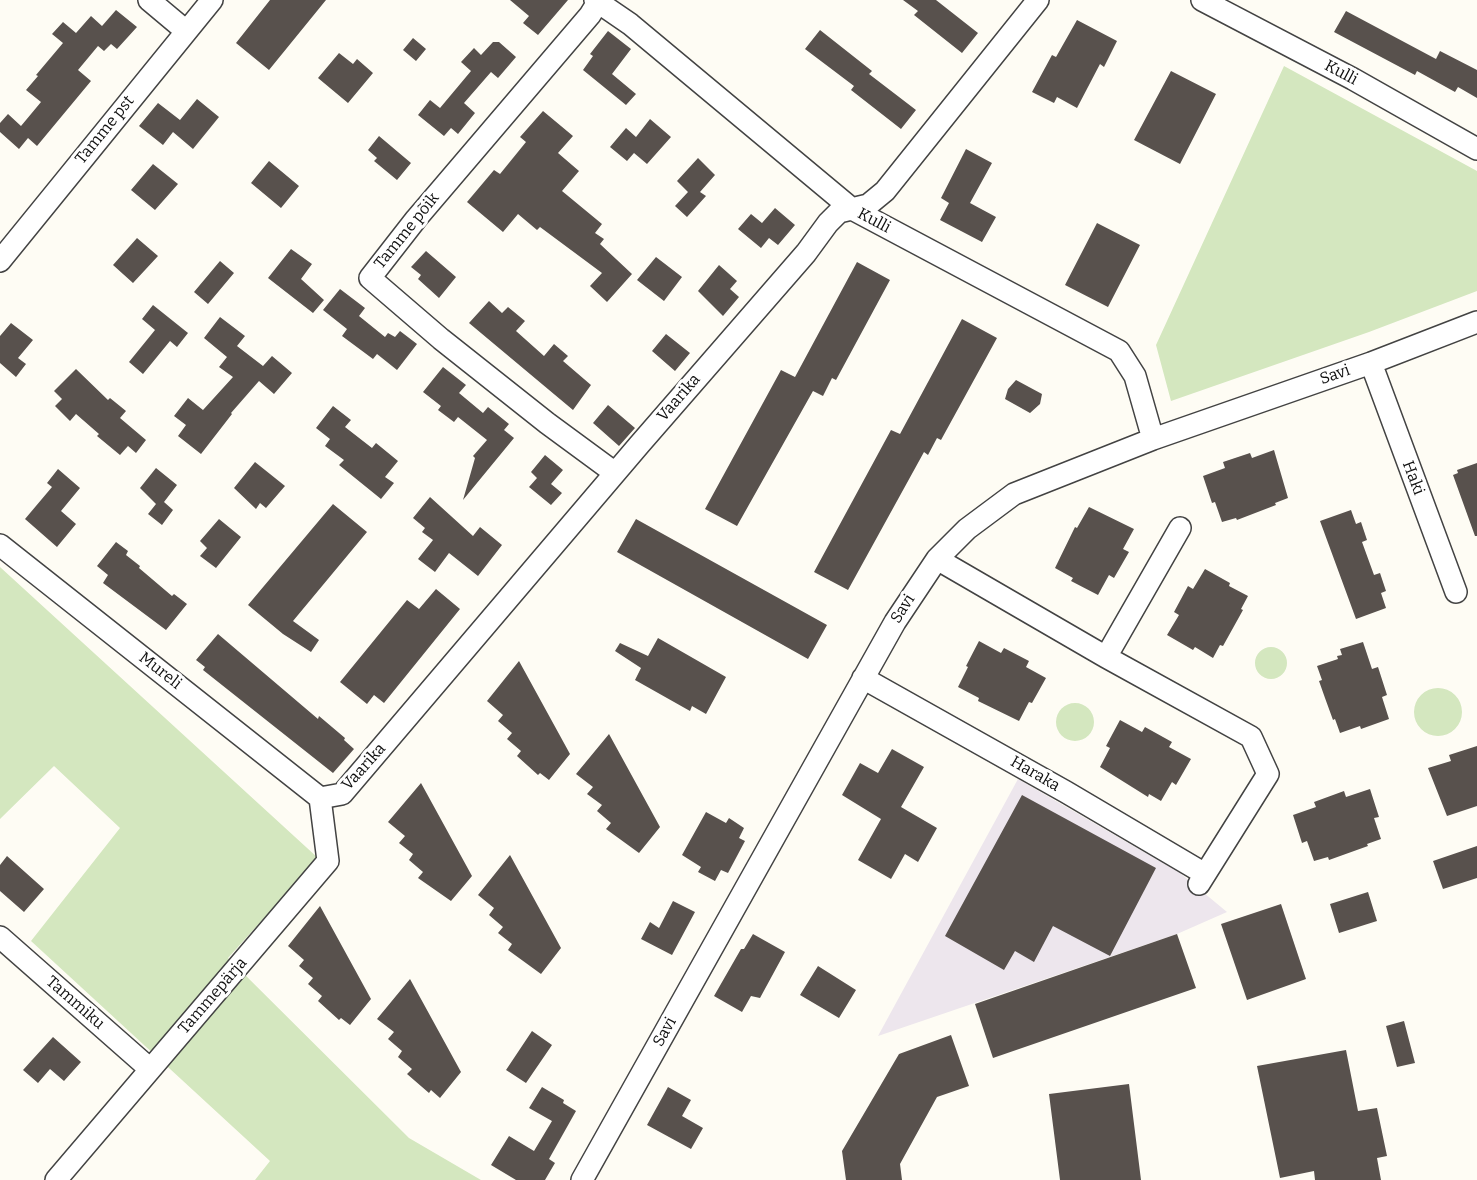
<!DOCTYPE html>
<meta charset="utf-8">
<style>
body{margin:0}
canvas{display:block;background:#fefcf4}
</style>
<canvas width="1477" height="1180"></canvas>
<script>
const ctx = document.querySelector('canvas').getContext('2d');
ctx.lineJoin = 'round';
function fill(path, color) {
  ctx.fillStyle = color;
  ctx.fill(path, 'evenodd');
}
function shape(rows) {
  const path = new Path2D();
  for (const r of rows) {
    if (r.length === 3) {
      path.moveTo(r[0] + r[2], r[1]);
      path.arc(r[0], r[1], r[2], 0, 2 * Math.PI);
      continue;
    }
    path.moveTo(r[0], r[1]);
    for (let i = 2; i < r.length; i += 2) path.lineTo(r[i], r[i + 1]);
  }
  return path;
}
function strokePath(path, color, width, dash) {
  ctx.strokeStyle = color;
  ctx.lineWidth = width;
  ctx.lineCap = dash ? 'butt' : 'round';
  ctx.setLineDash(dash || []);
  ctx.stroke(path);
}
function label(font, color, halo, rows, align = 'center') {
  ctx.font = font + ' Bitter,serif';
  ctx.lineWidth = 6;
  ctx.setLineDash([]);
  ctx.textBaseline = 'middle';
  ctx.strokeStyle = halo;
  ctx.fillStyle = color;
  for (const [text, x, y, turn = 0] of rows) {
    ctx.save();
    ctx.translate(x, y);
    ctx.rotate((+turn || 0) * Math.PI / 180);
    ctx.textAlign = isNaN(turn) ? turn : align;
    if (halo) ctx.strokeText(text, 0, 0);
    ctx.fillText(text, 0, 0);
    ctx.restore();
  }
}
fill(shape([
 [1018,779,1180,873,1227,912,1177,934,878,1036]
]), '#ede6ed');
fill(shape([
 [1284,66,1477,171,1477,291,1369,332,1171,401,1156,345],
 [0,567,318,858,228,958,409,1138,481,1180,255,1180,270,1161,31,941,120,828,54,766,0,819],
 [1271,663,16],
 [1438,712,24],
 [1075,722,19]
]), '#d4e7bf');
fill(shape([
 [270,0,326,0,269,70,236,43],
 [510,0,568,0,538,35,523,23,529,16],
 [903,0,936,0,978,33,962,53,914,15,918,11],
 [116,10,137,27,117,49,111,44,104,51,98,46,78,70,91,81,37,146,28,138,19,149,0,132,0,123,8,114,21,126,41,102,26,90,38,76,36,75,63,43,52,34,63,22,76,33,91,16,102,26],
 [1346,11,1436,59,1440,51,1477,70,1477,98,1458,87,1455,92,1417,71,1415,75,1334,32],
 [1077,20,1117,41,1104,67,1100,64,1077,108,1057,97,1054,103,1032,92,1052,55,1056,57],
 [820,30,872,71,869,74,916,110,901,129,851,90,854,86,805,49],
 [608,31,631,49,612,74,636,94,626,105,583,70,593,56,590,54],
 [413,38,426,49,416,61,403,50],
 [493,42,499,42,516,57,498,78,491,72,464,103,475,113,458,134,451,128,444,136,418,115,430,100,440,108,471,71,461,62,474,48,481,55],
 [339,53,353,64,357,59,373,73,348,103,318,78],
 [1171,71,1216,94,1180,164,1134,140],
 [197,99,219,117,193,149,173,132,163,145,139,126,158,103,180,120],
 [543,111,573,136,558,153,579,171,562,191,602,224,595,233,604,239,600,244,632,274,607,302,590,286,602,273,540,227,537,230,518,214,503,232,467,202,494,170,500,174,526,142,520,137],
 [650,119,671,137,647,164,634,153,627,161,610,147,626,128,636,137],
 [379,136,411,163,397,180,374,161,377,158,368,150],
 [966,149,992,163,970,203,996,217,982,242,940,220,949,203,941,198],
 [698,158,715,175,700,192,706,196,687,217,675,206,688,192,677,181],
 [269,161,299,186,281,208,251,183],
 [153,164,178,184,155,210,131,190],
 [775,208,795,225,778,245,769,238,761,248,738,229,751,214,762,223],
 [1097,223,1140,245,1108,307,1065,285],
 [137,238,158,256,133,283,113,265],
 [291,249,312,264,301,279,324,300,313,313,268,278],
 [426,251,456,277,439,298,418,279,421,275,411,267],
 [656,257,682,277,664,301,637,280],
 [220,261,234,273,208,304,194,292],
 [857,262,890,280,836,380,832,378,823,396,813,391,737,526,705,509,781,370,795,377],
 [719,265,737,281,730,289,739,297,723,316,698,291],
 [340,289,365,308,359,316,385,337,388,333,395,337,400,331,417,344,397,370,377,354,373,359,342,336,347,329,323,310],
 [489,301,502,313,508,307,525,321,516,331,544,356,554,344,568,356,563,361,591,385,573,410,469,323],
 [153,305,188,333,177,347,170,341,143,374,129,362,155,330,142,319],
 [220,317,245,336,237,346,263,366,272,356,292,373,274,394,259,381,231,413,232,414,201,454,178,436,186,425,174,416,188,398,203,410,233,377,219,367,227,357,204,338],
 [962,319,997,338,941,440,937,438,928,455,924,452,848,590,814,572,891,430,900,434],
 [11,323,33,340,18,358,26,364,16,377,0,363,0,336],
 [666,334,690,353,675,371,652,351],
 [443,367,466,385,459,393,483,413,488,407,509,424,504,430,514,438,463,500,475,458,473,456,487,440,458,417,454,422,438,410,441,406,423,392],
 [76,369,108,400,110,398,126,411,120,418,146,440,136,453,128,446,120,455,97,436,99,434,76,414,70,421,55,406,62,399,54,391],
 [1016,380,1042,394,1040,404,1030,413,1005,399,1008,389],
 [608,405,635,428,619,446,593,423],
 [333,406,351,420,345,427,372,448,376,443,398,461,385,477,394,483,381,499,339,465,344,460,325,446,330,439,316,428],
 [1274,450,1288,498,1275,503,1276,505,1237,520,1236,518,1222,522,1215,502,1212,503,1203,476,1225,468,1223,462,1250,453,1252,458],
 [545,455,563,470,551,484,562,493,551,505,529,487,537,478,531,472],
 [255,462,285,486,266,508,260,503,256,509,234,488],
 [1477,463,1477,536,1475,536,1453,475,1458,473,1457,470],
 [156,468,177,485,164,502,173,510,162,525,148,514,156,504,140,488],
 [58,469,80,488,61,511,76,524,57,547,25,519,52,487,47,483],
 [430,497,473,536,480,527,502,545,478,576,449,553,435,572,418,559,433,540,422,532,425,528,413,518],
 [333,504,367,532,293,621,319,640,311,652,283,634,248,605],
 [1089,507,1134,529,1123,549,1129,552,1114,578,1109,575,1098,595,1071,581,1073,578,1055,568,1075,527,1077,528],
 [1351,510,1356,524,1361,522,1367,540,1362,542,1374,575,1380,573,1386,591,1381,593,1386,608,1356,619,1320,521],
 [219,519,241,537,216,568,200,556,207,548,200,541],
 [636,519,827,625,808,659,617,552],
 [116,542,128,551,126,555,140,566,139,568,172,596,174,594,187,604,166,630,103,583,108,575,97,566],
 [1205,569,1230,583,1229,586,1248,596,1241,609,1243,610,1223,646,1220,645,1213,658,1195,647,1193,650,1167,635,1179,615,1174,612,1188,586,1193,589],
 [436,589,460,609,384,703,374,695,367,704,340,682,407,600,419,609],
 [218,634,318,719,319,716,345,738,344,740,354,749,333,773,203,670,205,667,196,660],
 [658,638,726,677,706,714,692,706,690,711,635,680,641,668,615,651,620,643,648,656],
 [979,641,1001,653,1004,648,1029,661,1026,667,1046,678,1032,703,1029,702,1019,721,978,701,979,698,958,687,968,667,966,666],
 [1363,642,1372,669,1378,667,1387,695,1382,697,1389,719,1361,729,1360,726,1340,733,1335,719,1333,720,1325,698,1319,681,1322,680,1317,666,1338,659,1337,656,1342,655,1340,649],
 [519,661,570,754,549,780,540,773,538,775,517,756,521,751,507,739,512,733,498,721,503,715,487,701],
 [1120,720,1142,732,1145,727,1172,742,1169,747,1191,759,1176,785,1172,782,1161,801,1149,794,1148,797,1100,767,1110,748,1106,746],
 [609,734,660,827,639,853,606,829,611,823,597,811,602,805,587,794,593,787,576,774],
 [1477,746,1477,806,1447,816,1428,768,1451,761,1449,755],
 [892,749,924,767,901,807,937,828,918,862,905,854,891,879,858,860,881,819,842,795,860,763,878,773],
 [421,783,472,876,451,901,418,878,423,872,409,860,413,854,399,843,405,836,388,822],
 [1370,789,1379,817,1374,818,1381,839,1367,844,1368,846,1329,860,1328,857,1314,861,1307,841,1302,843,1293,815,1316,807,1314,802,1344,791,1346,797],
 [1022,795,1156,868,1110,956,1053,926,1034,962,1015,951,1004,970,945,936],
 [706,812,726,823,729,818,744,828,739,838,745,841,728,873,721,870,715,881,698,872,701,867,682,855],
 [1477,846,1477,878,1443,889,1433,861],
 [510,855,561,948,541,974,508,950,512,944,498,933,503,927,489,915,494,908,478,895],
 [7,856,44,889,24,912,0,891,0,865],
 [1368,892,1377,921,1339,933,1330,904],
 [673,901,695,912,672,955,641,939,650,922,659,928],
 [1281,904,1306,979,1247,1000,1221,924],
 [320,906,371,999,350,1025,341,1018,339,1020,318,1001,322,996,308,984,313,978,299,966,304,960,288,946],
 [753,934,785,952,760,998,751,996,742,1012,714,996,741,949,744,949],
 [1177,934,1196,988,993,1058,975,1004],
 [818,966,856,990,839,1018,800,995],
 [410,979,461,1072,440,1098,431,1090,429,1093,407,1074,412,1069,398,1057,402,1051,388,1039,394,1032,377,1019],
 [1404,1021,1415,1063,1397,1067,1386,1026],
 [532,1031,552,1045,526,1083,506,1070],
 [951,1035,969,1086,937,1097,900,1164,902,1180,846,1180,842,1151,899,1054],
 [53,1037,81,1062,64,1081,50,1069,38,1083,23,1070],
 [1346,1050,1358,1111,1377,1108,1387,1156,1377,1158,1381,1180,1315,1180,1314,1171,1280,1178,1257,1066],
 [1129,1084,1141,1180,1060,1180,1049,1094],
 [542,1087,564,1100,563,1103,576,1111,549,1159,555,1163,545,1180,516,1180,491,1165,509,1136,534,1151,552,1121,529,1108],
 [668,1087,691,1100,682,1116,703,1128,691,1149,647,1125]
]), '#58514d');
const minor = shape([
 [149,0,186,31],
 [595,0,598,2,590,15,416,219,370,278,441,339,547,423,615,473],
 [1202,0,1353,79,1477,149],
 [598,2,630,24,852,209,1119,351,1135,376,1153,439],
 [0,261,212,0],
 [1371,363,1456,592],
 [0,545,320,798],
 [937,559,1106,657,1251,737,1268,774,1199,884],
 [1106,657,1180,528],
 [863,678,1066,792,1205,874],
 [320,798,342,794,639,445,806,253,828,223,839,212,868,205,885,191,1038,0],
 [0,937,150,1069],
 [56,1180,328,861,320,798],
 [582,1180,895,622,937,559,967,529,1014,494,1153,439,1371,363,1477,322]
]);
strokePath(minor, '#434343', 24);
strokePath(minor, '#fff', 21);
label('16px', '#101010', '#fff', [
 ["Kulli",1341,73,28],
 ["Tamme pst",105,130,-51],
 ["Kulli",874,221,28],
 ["Tamme põik",407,231,-51],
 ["Savi",1335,375,-19],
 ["Vaarika",679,398,-49],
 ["Haki",1413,478,69],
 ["Savi",903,609,-58],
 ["Mureli",160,671,38],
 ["Vaarika",364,767,-48],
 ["Haraka",1035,774,30],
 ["Tammepärja",213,996,-49],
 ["Tammiku",75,1003,41],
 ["Savi",665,1032,-61]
]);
</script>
